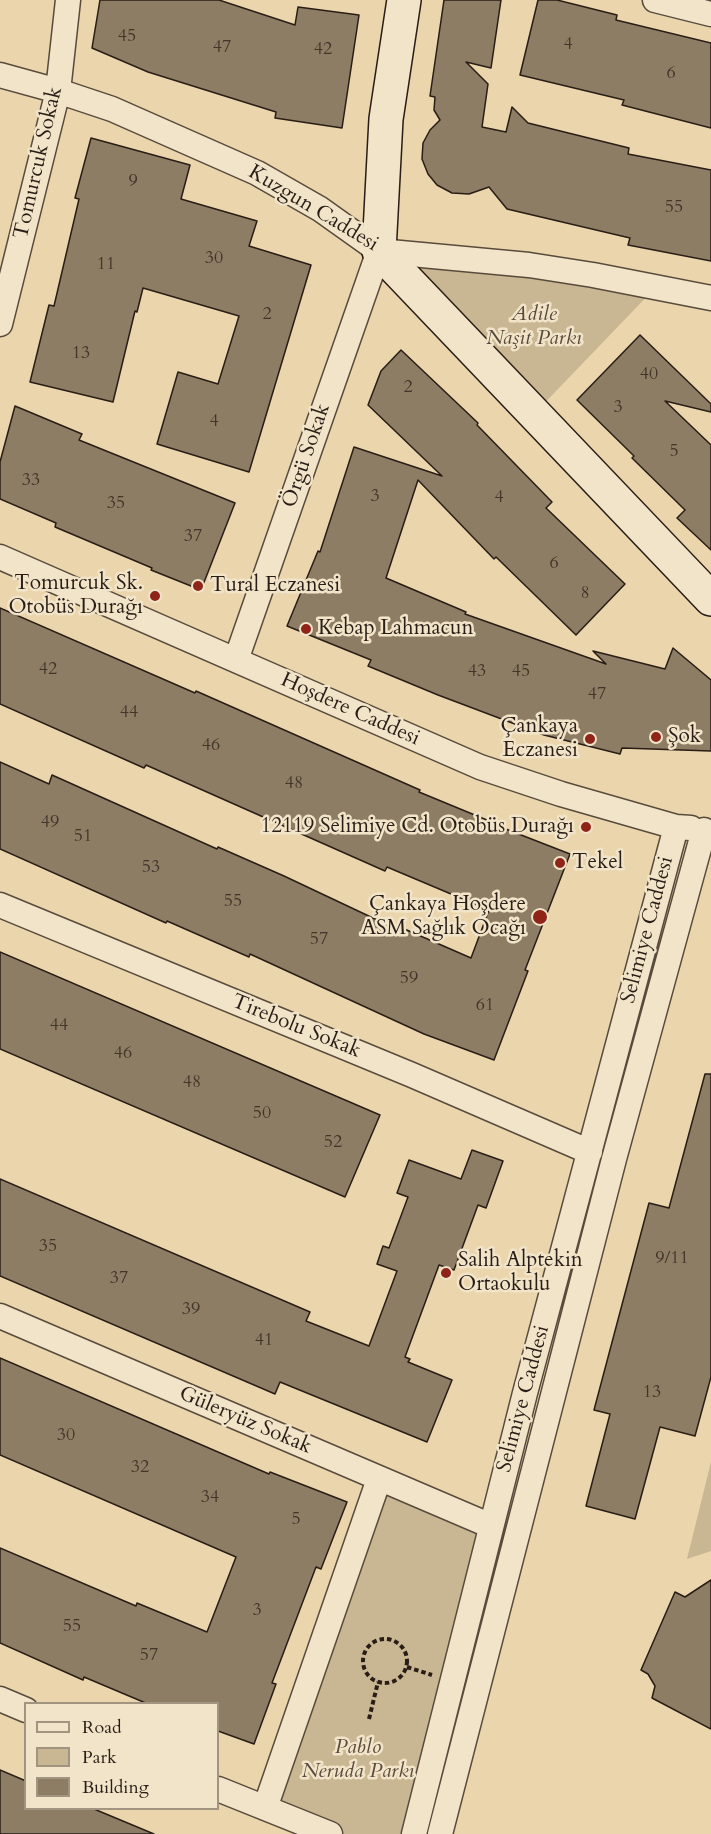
<!DOCTYPE html>
<meta charset="utf-8">
<style>
body{margin:0}
#map{position:relative;width:711px;height:1834px;overflow:hidden;background:#ead5ac;font-family:Cardo,serif}
canvas{display:block}
.legend{position:absolute;left:24px;top:1702px;width:195px;height:108px;box-sizing:border-box;background:#f1e4c9;border:2px solid #a19481;margin:0;padding:8px 10px;list-style:none;font-size:18px;color:#291d16}
.legend li{display:flex;align-items:center;gap:12px;height:30px}
.legend b{width:30px;border:2px solid #a19481}
</style>
<div id="map">
<canvas width="711" height="1834"></canvas>
<ul class="legend">
<li><b style="height:8px;background:#f1e4c9"></b>Road</li>
<li><b style="height:16px;background:#c9b692"></b>Park</li>
<li><b style="height:16px;background:#8d7d64"></b>Building</li>
</ul>
</div>
<script>
const ctx = document.querySelector('canvas').getContext('2d');
ctx.lineJoin = 'round';
function fill(path, color) {
  ctx.fillStyle = color;
  ctx.fill(path, 'evenodd');
}
function shape(rows) {
  const path = new Path2D();
  for (const r of rows) {
    if (r.length === 3) {
      path.moveTo(r[0] + r[2], r[1]);
      path.arc(r[0], r[1], r[2], 0, 2 * Math.PI);
      continue;
    }
    path.moveTo(r[0], r[1]);
    for (let i = 2; i < r.length; i += 2) path.lineTo(r[i], r[i + 1]);
  }
  return path;
}
function strokePath(path, color, width, dash) {
  ctx.strokeStyle = color;
  ctx.lineWidth = width;
  ctx.lineCap = dash ? 'butt' : 'round';
  ctx.setLineDash(dash || []);
  ctx.stroke(path);
}
function label(font, color, halo, rows, align = 'center') {
  ctx.font = font + ' Cardo,serif';
  ctx.lineWidth = 5;
  ctx.setLineDash([]);
  ctx.textBaseline = 'middle';
  ctx.strokeStyle = halo;
  ctx.fillStyle = color;
  for (const [text, x, y, turn = 0] of rows) {
    ctx.save();
    ctx.translate(x, y);
    ctx.rotate((+turn || 0) * Math.PI / 180);
    ctx.textAlign = isNaN(turn) ? turn : align;
    if (halo) ctx.strokeText(text, 0, 0);
    ctx.fillText(text, 0, 0);
    ctx.restore();
  }
}
fill(shape([
 [379,251,656,287,534,414],
 [711,1462,711,1551,687,1559],
 [379,1479,491,1526,414,1834,330,1834,265,1808]
]), '#c9b692');
const building = shape([
 [100,0,219,0,295,25,298,7,359,15,342,128,275,118,276,112,148,72,92,48,100,0],
 [444,0,501,0,491,68,466,62,488,84,482,127,506,132,512,107,528,123,629,148,628,154,711,170,711,261,628,245,630,238,507,209,489,187,469,194,452,193,437,185,428,174,422,159,423,143,430,130,440,120,434,110,435,97,430,96,444,0],
 [538,0,557,0,617,15,616,20,711,43,711,128,622,105,624,100,520,75,538,0],
 [91,138,190,165,181,199,257,221,249,246,311,265,249,472,157,444,178,372,218,384,239,316,143,288,137,312,135,311,113,402,30,382,49,305,54,306,79,199,75,198,91,138],
 [640,335,711,404,711,412,665,401,711,445,711,550,677,518,685,510,632,458,634,456,577,400,640,335],
 [401,350,478,423,477,425,552,502,546,508,625,584,576,635,496,557,494,559,418,480,386,578,466,612,465,614,606,664,593,651,665,669,673,648,711,680,711,751,622,748,620,754,544,735,438,695,368,666,371,660,287,626,318,551,320,552,354,447,442,476,368,405,381,371,401,350],
 [15,406,82,434,79,440,235,503,201,590,151,570,152,568,55,527,56,523,0,499,0,462,15,406],
 [0,608,195,693,196,691,420,790,419,792,499,825,498,826,570,854,525,970,528,971,494,1060,424,1034,250,954,249,957,167,921,166,923,0,849,0,762,49,784,52,775,217,849,218,847,284,876,392,927,393,924,471,958,489,910,387,867,385,871,146,765,144,768,0,704,0,608],
 [0,952,380,1115,345,1197,0,1049,0,952],
 [705,1074,711,1074,711,1377,695,1436,660,1427,635,1519,586,1506,610,1414,594,1410,649,1203,669,1208,705,1074],
 [472,1150,503,1161,486,1208,478,1205,454,1270,439,1265,405,1357,410,1359,408,1362,452,1380,427,1442,280,1382,275,1394,0,1276,0,1179,310,1312,306,1321,369,1346,397,1271,377,1264,383,1246,389,1248,408,1197,397,1193,409,1160,461,1179,472,1150],
 [0,1358,269,1474,270,1472,347,1502,321,1569,316,1567,272,1683,276,1684,254,1744,218,1731,218,1704,148,1704,84,1677,83,1680,0,1643,0,1548,136,1606,137,1603,207,1632,236,1557,0,1455,0,1358],
 [711,1580,711,1729,652,1698,655,1686,648,1674,641,1670,675,1592,685,1597,711,1580],
 [0,1770,26,1781,26,1809,94,1809,154,1834,0,1834,0,1770]
]);
fill(building, '#8d7d64');
strokePath(building, '#291d16', 1.5);
const street = shape([
 [655,0,711,14],
 [0,75,58,91,112,109,257,173,320,209,379,251,529,265,593,275,711,298],
 [0,324,58,91,68,0],
 [0,557,480,767,561,794,676,827,691,828],
 [236,660,379,251],
 [0,905,412,1075,590,1152],
 [0,1316,491,1526],
 [0,1699,26,1710],
 [218,1789,330,1834],
 [265,1808,379,1479],
 [414,1834,525,1393,676,827],
 [440,1834,614,1159,704,830]
]);
const secondary = shape([
 [404,0,386,119,379,251,711,599]
]);
strokePath(street, '#594b3c', 27);
strokePath(secondary, '#291d16', 36);
strokePath(shape([
 [385,1661,22],
 [407,1667,432,1675],
 [369,1719,378,1682]
]), '#291d16', 4, [4.5, 3]);
strokePath(street, '#f1e4c9', 24);
strokePath(secondary, '#f1e4c9', 33);
for (const [x, y, r, color] of [
 [198,586,6,"#8f2418"],
 [155,596,6,"#8f2418"],
 [306,629,6,"#8f2418"],
 [656,737,6,"#8f2418"],
 [590,739,6,"#8f2418"],
 [586,827,6,"#8f2418"],
 [560,863,6,"#8f2418"],
 [540,917,8,"#8f2418"],
 [446,1273,6,"#8f2418"]
]) {
  const dot = new Path2D();
  dot.arc(x, y, r, 0, 2 * Math.PI);
  ctx.fillStyle = color;
  ctx.fill(dot);
  strokePath(dot, '#f1e4c9', 2);
}
label('18px', '#42352a', null, [
 ["45",127,37],
 ["4",568,45],
 ["47",222,48],
 ["42",323,50],
 ["6",671,74],
 ["9",133,182],
 ["55",674,208],
 ["30",214,259],
 ["11",106,265],
 ["2",267,315],
 ["13",81,354],
 ["40",649,375],
 ["2",408,388],
 ["3",618,408],
 ["4",214,422],
 ["5",674,452],
 ["33",31,481],
 ["3",375,497],
 ["4",499,498],
 ["35",116,504],
 ["37",193,537],
 ["6",554,564],
 ["8",585,594],
 ["42",48,670],
 ["43",477,672],
 ["45",521,672],
 ["47",597,695],
 ["44",129,713],
 ["46",211,746],
 ["48",294,784],
 ["49",50,823],
 ["51",83,837],
 ["53",151,868],
 ["55",233,902],
 ["57",319,940],
 ["59",409,979],
 ["61",485,1006],
 ["44",59,1026],
 ["46",123,1054],
 ["48",192,1083],
 ["50",262,1114],
 ["52",333,1143],
 ["35",48,1247],
 ["9/11",672,1259],
 ["37",119,1279],
 ["39",191,1310],
 ["41",264,1341],
 ["13",652,1393],
 ["30",66,1436],
 ["32",140,1468],
 ["34",210,1498],
 ["5",296,1520],
 ["3",257,1611],
 ["55",72,1627],
 ["57",149,1656]
]);
label('21px', '#291d16', '#f1e4c9', [
 ["Tomurcuk Sokak",39,163,-77],
 ["Kuzgun Caddesi",313,209,31],
 ["Örgü Sokak",307,456,-71],
 ["Hoşdere Caddesi",350,710,24],
 ["Selimiye Caddesi",648,930,-75],
 ["Tirebolu Sokak",296,1027,22],
 ["Selimiye Caddesi",524,1399,-75],
 ["Güleryüz Sokak",245,1421,23]
]);
label('italic 21px', '#594b3b', '#f1e4c9', [
 ["Adile",534,315],
 ["Naşit Parkı",534,339],
 ["Pablo",358,1748],
 ["Neruda Parkı",358,1772]
]);
label('21px', '#291d16', '#f1e4c9', [
 ["Tomurcuk Sk.",143,584,"right"],
 ["Otobüs Durağı",143,608,"right"],
 ["Tural Eczanesi",210,586],
 ["Kebap Lahmacun",318,629],
 ["Çankaya",578,727,"right"],
 ["Eczanesi",578,751,"right"],
 ["Şok",668,737],
 ["12119 Selimiye Cd. Otobüs Durağı",574,827,"right"],
 ["Tekel",572,863],
 ["Çankaya Hoşdere",526,905,"right"],
 ["ASM Sağlık Ocağı",526,929,"right"],
 ["Salih Alptekin",458,1261],
 ["Ortaokulu",458,1285]
], 'left');
</script>
